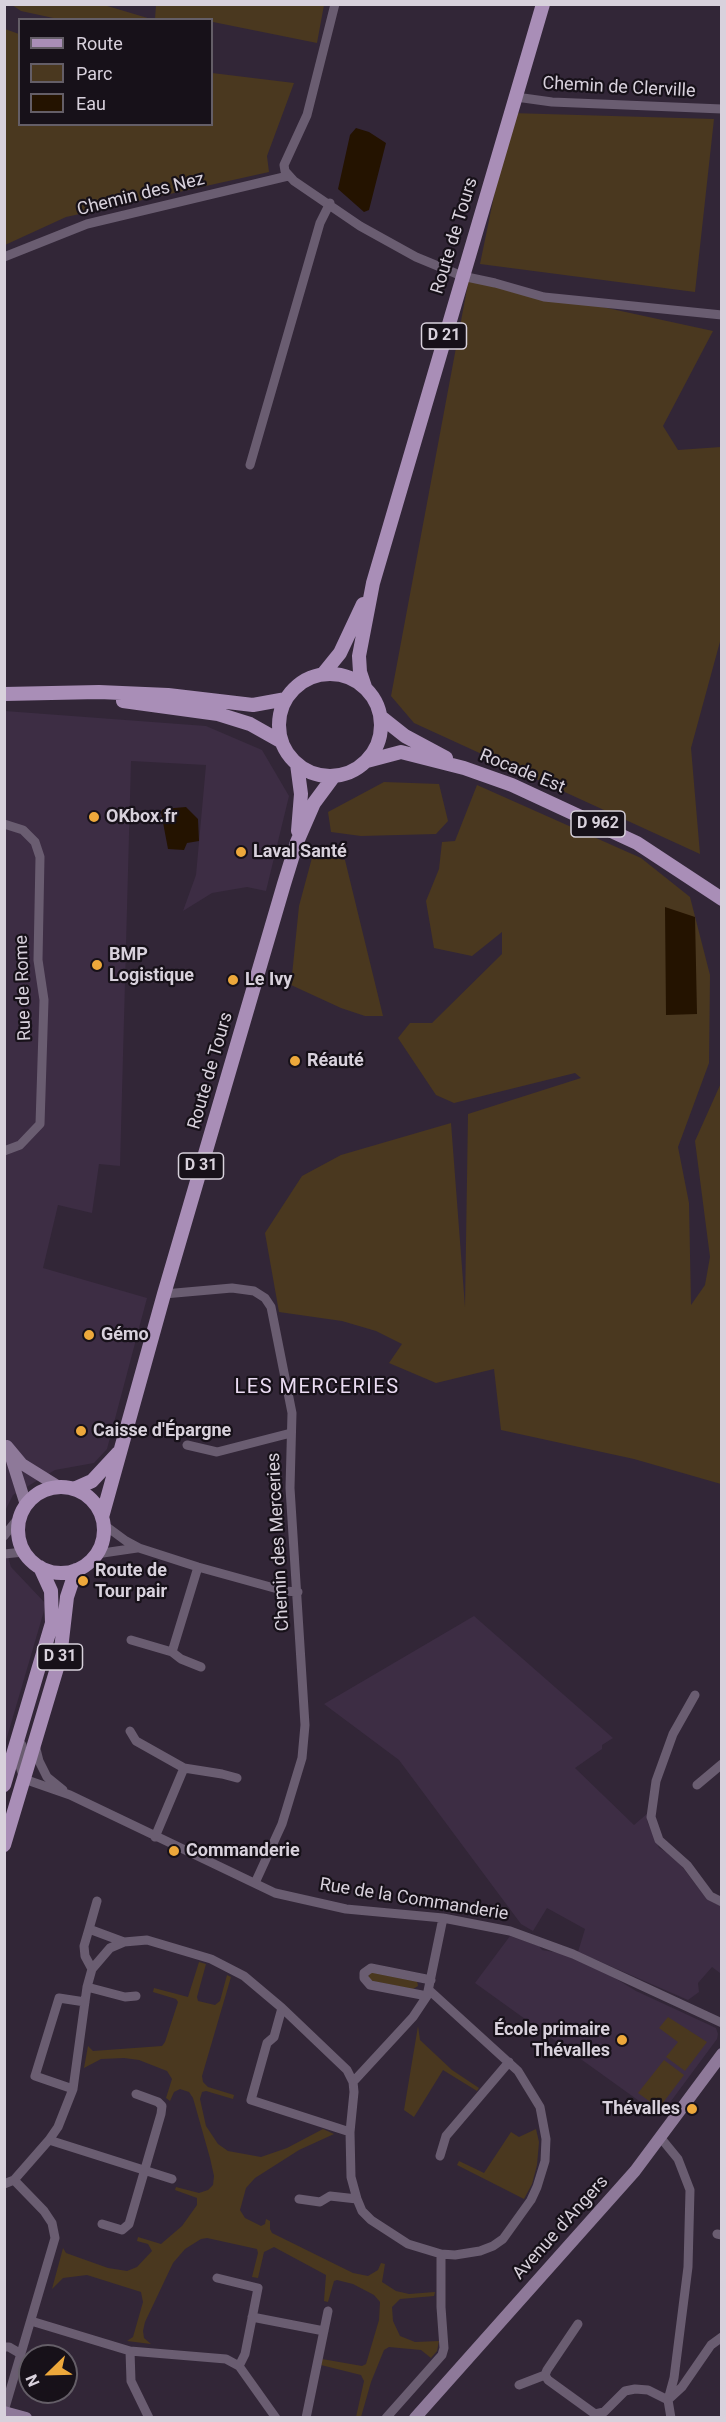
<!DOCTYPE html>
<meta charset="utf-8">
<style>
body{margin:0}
#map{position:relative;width:726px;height:2422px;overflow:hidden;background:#322637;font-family:Roboto,sans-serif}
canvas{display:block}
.frame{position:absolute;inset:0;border:6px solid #d8d1dc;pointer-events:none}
.legend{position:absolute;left:18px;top:18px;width:195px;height:108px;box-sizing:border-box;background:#171119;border:2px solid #645e67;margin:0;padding:8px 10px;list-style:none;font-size:18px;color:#d8d1dc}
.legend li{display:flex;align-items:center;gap:12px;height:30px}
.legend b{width:30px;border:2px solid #645e67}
.north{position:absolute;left:18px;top:2344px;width:60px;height:60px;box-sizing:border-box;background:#171119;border:2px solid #645e67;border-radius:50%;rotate:247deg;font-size:16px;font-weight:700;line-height:24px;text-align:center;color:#d8d1dc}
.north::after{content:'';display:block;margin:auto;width:21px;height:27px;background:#eda83b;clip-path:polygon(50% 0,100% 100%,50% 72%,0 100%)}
</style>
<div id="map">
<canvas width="726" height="2422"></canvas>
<div class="frame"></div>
<ul class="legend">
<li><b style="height:8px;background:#a98eb7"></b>Route</li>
<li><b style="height:16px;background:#4a381f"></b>Parc</li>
<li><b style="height:16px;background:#241300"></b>Eau</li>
</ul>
<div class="north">N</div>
</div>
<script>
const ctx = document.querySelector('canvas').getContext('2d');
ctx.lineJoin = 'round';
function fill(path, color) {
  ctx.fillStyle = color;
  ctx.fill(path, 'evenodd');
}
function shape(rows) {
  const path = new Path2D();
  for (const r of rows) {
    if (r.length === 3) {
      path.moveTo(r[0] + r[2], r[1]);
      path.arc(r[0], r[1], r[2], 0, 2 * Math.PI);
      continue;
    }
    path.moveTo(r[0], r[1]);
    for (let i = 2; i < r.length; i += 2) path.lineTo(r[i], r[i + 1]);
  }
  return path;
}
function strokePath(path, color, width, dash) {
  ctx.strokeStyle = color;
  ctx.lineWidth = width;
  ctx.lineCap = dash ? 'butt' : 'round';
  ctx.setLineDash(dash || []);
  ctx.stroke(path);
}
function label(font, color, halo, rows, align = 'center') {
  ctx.font = font + ' Roboto,sans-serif';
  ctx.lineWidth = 4.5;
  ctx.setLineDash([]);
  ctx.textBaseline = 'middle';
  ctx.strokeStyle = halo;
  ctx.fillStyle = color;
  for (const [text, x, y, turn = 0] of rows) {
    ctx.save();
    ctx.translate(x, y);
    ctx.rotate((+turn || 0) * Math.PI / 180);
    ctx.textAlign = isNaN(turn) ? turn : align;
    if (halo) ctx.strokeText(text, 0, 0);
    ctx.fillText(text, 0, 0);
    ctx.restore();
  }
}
fill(shape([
 [5,711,206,726,262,750,289,796,266,891,247,887,212,893,183,911,196,875,206,765,131,761,120,1166,99,1164,92,1213,58,1205,43,1268,147,1298,107,1449,94,1463,55,1470,13,1495,5,1511],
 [5,1547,11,1567,46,1604,5,1744],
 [474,1616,613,1738,602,1745,602,1749,575,1768,634,1825,648,1813,647,1821,659,1848,674,1856,703,1894,721,1905,721,1971,720,1973,712,1967,698,1983,699,1992,688,2000,578,1952,585,1929,547,1908,533,1931,521,1924,399,1760,324,1704],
 [510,1936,539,1946,542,1950,560,1953,605,1972,636,1991,716,2028,718,2034,717,2039,660,2116,475,1983]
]), '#3d2d44');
fill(shape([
 [12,5,104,5,151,19,58,19,21,11],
 [156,5,156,4,324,5,317,43,213,22,212,27,212,20,155,19],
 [5,29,19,34,20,124,212,124,212,73,294,83,267,156,269,172,66,217,5,245],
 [511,113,714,119,695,292,480,264],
 [469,278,713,331,663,426,678,450,721,447,721,638,691,748,700,854,414,723,391,696],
 [384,782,439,784,448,821,436,834,361,836,331,832,328,812],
 [477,785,641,858,690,897,710,975,709,1063,678,1147,689,1203,691,1305,705,1285,710,1257,695,1141,721,1083,721,1484,634,1459,501,1430,494,1369,436,1383,389,1363,402,1344,376,1331,342,1321,279,1312,265,1233,302,1176,341,1155,451,1123,465,1307,468,1114,581,1078,575,1073,454,1103,436,1095,398,1038,410,1023,432,1023,502,954,502,932,472,956,434,948,426,901,439,869,442,842,455,841],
 [313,854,345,860,383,1016,365,1016,341,1008,291,985,299,906],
 [199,1962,206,1964,197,1997,198,2001,215,2005,220,2001,227,1975,231,1977,202,2076,203,2082,208,2087,234,2095,233,2099,206,2091,202,2092,200,2099,206,2126,218,2144,228,2151,261,2157,287,2148,323,2129,334,2134,299,2150,255,2178,246,2188,240,2210,245,2218,261,2226,265,2224,266,2219,270,2221,270,2229,272,2233,353,2273,368,2276,378,2270,381,2263,385,2264,382,2282,396,2291,409,2294,435,2292,434,2296,400,2299,392,2307,393,2321,400,2336,415,2342,439,2341,437,2351,431,2358,421,2350,389,2347,384,2350,371,2382,361,2417,356,2417,364,2381,361,2375,321,2365,322,2359,362,2366,366,2364,379,2320,380,2302,374,2295,353,2284,337,2280,334,2281,328,2302,324,2301,326,2275,274,2247,264,2252,258,2278,252,2277,258,2253,257,2249,207,2238,201,2239,185,2249,173,2263,145,2322,143,2331,144,2338,151,2344,127,2341,133,2337,143,2302,141,2292,87,2275,63,2278,52,2289,63,2248,66,2253,108,2268,127,2271,137,2267,152,2251,148,2244,137,2241,138,2237,161,2244,182,2226,197,2205,197,2198,175,2190,176,2187,199,2193,208,2190,213,2185,214,2176,210,2158,193,2098,189,2092,180,2089,174,2092,170,2101,166,2098,172,2079,167,2071,139,2060,124,2058,101,2059,84,2068,88,2046,93,2051,162,2046,165,2042,178,2002,176,1999,153,1992,154,1988,188,1997],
 [370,1971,417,1981,418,1986,413,1989,372,1981,368,1977],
 [668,2017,707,2042,685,2071,666,2057,678,2042,659,2028],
 [418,2026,420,2040,452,2070,479,2088,477,2091,443,2070,414,2117,404,2110],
 [664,2060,684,2075,659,2108,638,2093],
 [536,2129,539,2142,537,2165,532,2184,524,2199,457,2165,459,2161,484,2173,511,2132,519,2137]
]), '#4a381f');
fill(shape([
 [356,128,369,132,386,143,369,210,364,212,338,189,350,135],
 [186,807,198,819,199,841,187,843,184,850,168,849,161,812,163,809],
 [665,907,695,917,697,1014,666,1015]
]), '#241300');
strokePath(shape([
 [335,4,307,115,284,165,285,171,294,181,360,226,416,257,462,276,495,283,544,297,722,315],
 [516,97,552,102,722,109],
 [4,257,87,224,288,176],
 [250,465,320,223,330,203],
 [4,824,23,830,35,842,40,857,38,960,44,1000,40,1124,20,1145,4,1151],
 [164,1294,232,1288,254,1291,265,1298,271,1307,292,1413,290,1488,305,1725,302,1758,282,1824,255,1883],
 [187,1445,217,1452,291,1433],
 [103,1524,126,1541,139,1548,198,1567,285,1591,298,1592],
 [4,1536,20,1516],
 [4,1554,24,1552],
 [96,1554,137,1548],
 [131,1640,172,1652,181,1659,201,1667],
 [172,1652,198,1567],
 [695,1695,673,1734,656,1781,651,1817,659,1840,687,1865,710,1896,722,1902],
 [130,1731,136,1741,184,1768,222,1774,237,1778],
 [22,1745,19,1763,24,1779,70,1795,275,1893,346,1909,443,1918,510,1931,573,1954,722,2023],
 [35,1745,39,1761,47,1777,63,1790],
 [697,1785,722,1764],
 [155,1837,184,1768],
 [89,1929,97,1901],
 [92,1969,85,1956,84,1946,89,1929,124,1942],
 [87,1987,125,1997,136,1996],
 [427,1996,370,1985,364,1978,364,1973,371,1968,431,1980],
 [282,2008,274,2037,267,2043,251,2100,350,2132],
 [353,2082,413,2017,427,1996,443,1918],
 [73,2089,35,2076,59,1998,85,2002],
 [660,2137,678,2159,690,2190,688,2267,674,2378,668,2400,671,2418],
 [49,2140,172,2179],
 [440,2156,446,2136,509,2062],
 [4,2184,14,2180,49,2140,58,2127,73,2089,87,1987,92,1969,110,1948,124,1942,147,1940,211,1959,244,1976,282,2008,347,2070,353,2082,354,2092,350,2132,351,2177,357,2199,362,2211,371,2220,408,2244,441,2254,455,2255,480,2251,493,2246,503,2239,531,2200,537,2187,545,2161,546,2139,540,2107,518,2071,429,1990],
 [299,2199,320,2202,330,2196,357,2199],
 [102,2224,122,2230,129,2224,161,2114,162,2106,158,2102,136,2094],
 [717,2234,722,2235],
 [217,2278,258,2288,245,2354,239,2366],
 [252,2317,324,2331],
 [31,2321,130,2351,226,2359,239,2366,276,2418],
 [578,2324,547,2370,545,2375,548,2380,595,2414,604,2412,625,2391,635,2389,648,2390,668,2400],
 [4,2347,9,2347,21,2354],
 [130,2351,131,2381,149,2418],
 [519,2385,545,2375],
 [669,2399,682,2387,711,2345,722,2337],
 [4,2411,55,2238,52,2223,44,2211,14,2180],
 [306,2418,328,2311],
 [386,2418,442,2355,444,2348,441,2307,441,2254]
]), '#6a5d71', 9);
strokePath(shape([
 [7,1446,22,1464,59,1487],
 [10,1454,26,1505],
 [4,2412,26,2418],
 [415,2418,635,2171,722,2054]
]), '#8e7999', 12);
strokePath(shape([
 [323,674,340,653,363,604],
 [330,725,51],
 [365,687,360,672,359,656,373,583,543,4],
 [4,694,99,692,168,695,253,705,286,699],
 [123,701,218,714,250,724,282,742],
 [381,717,405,736,446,758],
 [367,761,401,752,464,768,512,785,637,843,722,899],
 [297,764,301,794,298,831],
 [61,1530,43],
 [74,1489,92,1481,118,1453],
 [102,1517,164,1294,284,884,297,842,314,803,334,776],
 [4,1785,52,1623,51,1591,40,1567],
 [4,1845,60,1658,67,1597,76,1570]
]), '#a98eb7', 14);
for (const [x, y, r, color] of [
 [94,817,6,"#eda83b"],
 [241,852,6,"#eda83b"],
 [97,965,6,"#eda83b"],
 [233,980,6,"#eda83b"],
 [295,1061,6,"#eda83b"],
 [89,1335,6,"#eda83b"],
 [81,1431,6,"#eda83b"],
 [83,1581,6,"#eda83b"],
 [174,1851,6,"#eda83b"],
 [622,2040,6,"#eda83b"],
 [692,2109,6,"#eda83b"]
]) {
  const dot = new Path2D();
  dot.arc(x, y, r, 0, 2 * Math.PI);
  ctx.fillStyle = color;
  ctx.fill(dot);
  strokePath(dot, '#171119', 2);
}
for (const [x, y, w] of [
 [444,336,45],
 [598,824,54],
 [201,1166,45],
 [60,1657,45]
]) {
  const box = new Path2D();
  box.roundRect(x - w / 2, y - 13, w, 26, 4.5);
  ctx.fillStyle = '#171119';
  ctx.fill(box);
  strokePath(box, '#d8d1dc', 1.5);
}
label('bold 16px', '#d8d1dc', null, [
 ["D 21",444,336],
 ["D 962",598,824],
 ["D 31",201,1166],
 ["D 31",60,1657]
]);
label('18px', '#d8d1dc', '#171119', [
 ["Chemin de Clerville",619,88,3],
 ["Chemin des Nez",141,195,-14],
 ["Route de Tours",455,236,-73],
 ["Rocade Est",522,772,22],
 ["Rue de Rome",24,988,-92],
 ["Route de Tours",211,1071,-74],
 ["Chemin des Merceries",279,1542,-93],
 ["Rue de la Commanderie",414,1900,9],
 ["Avenue d'Angers",561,2228,-48]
]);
label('bold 18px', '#d8d1dc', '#171119', [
 ["OKbox.fr",106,817],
 ["Laval Santé",253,852],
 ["BMP",109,955],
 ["Logistique",109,976],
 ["Le Ivy",245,980],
 ["Réauté",307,1061],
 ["Gémo",101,1335],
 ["Caisse d'Épargne",93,1431],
 ["Route de",95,1571],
 ["Tour pair",95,1592],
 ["Commanderie",186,1851],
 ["École primaire",610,2030,"right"],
 ["Thévalles",610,2051,"right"],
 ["Thévalles",680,2109,"right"]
], 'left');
ctx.letterSpacing = '1.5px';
label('20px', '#eadbf2', '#171119', [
 ["LES MERCERIES",317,1388]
]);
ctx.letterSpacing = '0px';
</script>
